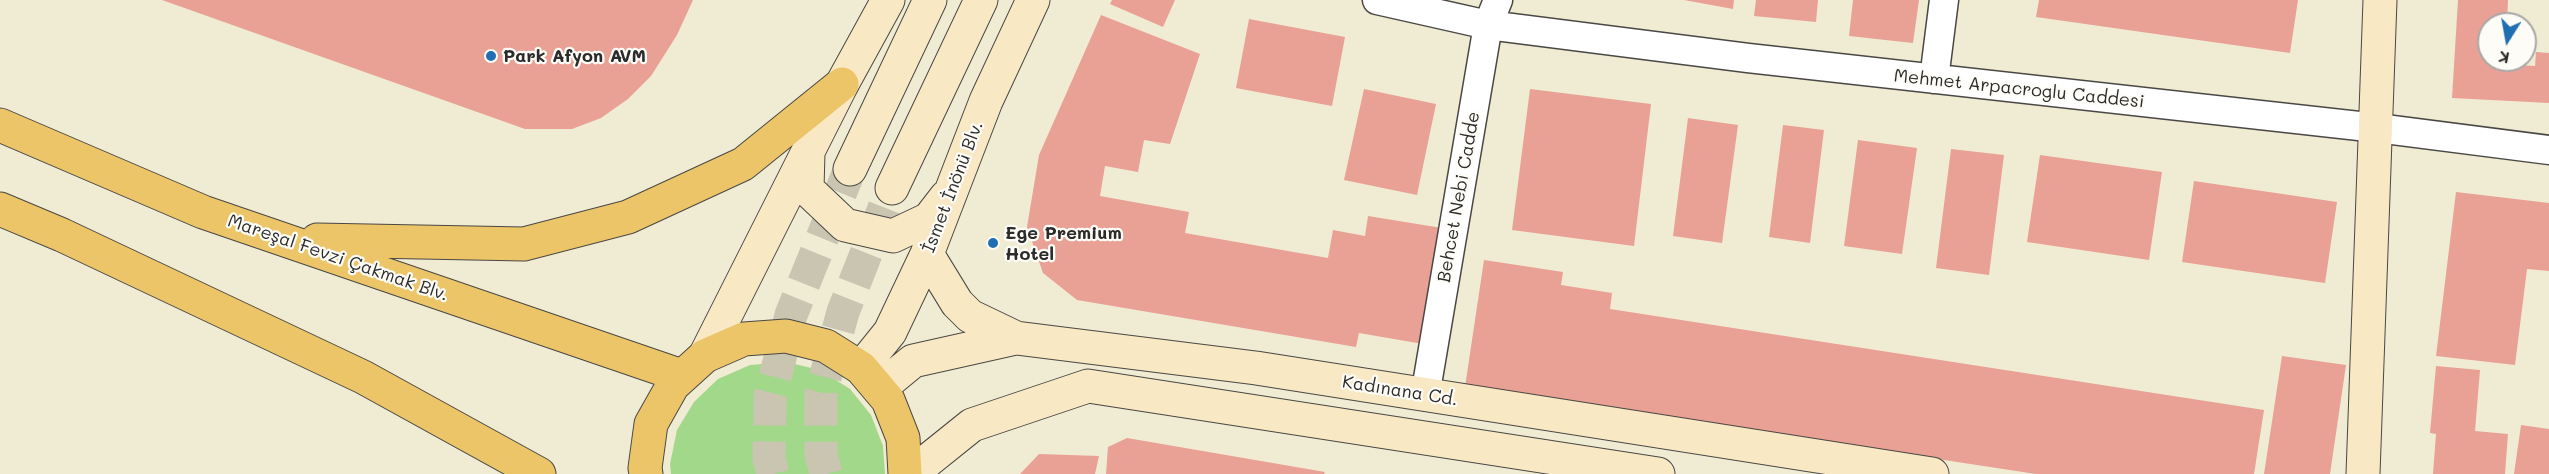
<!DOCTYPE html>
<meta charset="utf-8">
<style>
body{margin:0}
#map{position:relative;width:2549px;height:474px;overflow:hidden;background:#f0ebd3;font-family:Mali,sans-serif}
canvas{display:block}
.north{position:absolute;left:2477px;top:12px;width:60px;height:60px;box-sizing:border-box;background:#fdfcf7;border:2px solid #a9a8a5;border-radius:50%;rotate:191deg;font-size:16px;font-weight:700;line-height:24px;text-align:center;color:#2b2b2b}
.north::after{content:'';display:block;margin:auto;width:21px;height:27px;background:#1f6fb2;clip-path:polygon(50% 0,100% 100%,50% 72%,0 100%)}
</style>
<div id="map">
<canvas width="2549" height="474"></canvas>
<div class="north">K</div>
</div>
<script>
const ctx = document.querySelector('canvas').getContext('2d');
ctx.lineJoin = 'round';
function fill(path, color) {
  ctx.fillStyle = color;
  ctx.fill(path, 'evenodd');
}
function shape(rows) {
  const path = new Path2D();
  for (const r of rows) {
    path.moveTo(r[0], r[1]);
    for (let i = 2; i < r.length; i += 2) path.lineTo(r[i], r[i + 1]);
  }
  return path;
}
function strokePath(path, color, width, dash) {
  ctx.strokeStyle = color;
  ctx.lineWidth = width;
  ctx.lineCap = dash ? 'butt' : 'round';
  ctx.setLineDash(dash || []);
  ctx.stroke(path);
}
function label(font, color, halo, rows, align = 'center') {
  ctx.font = font + ' Mali,sans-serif';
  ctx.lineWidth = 4.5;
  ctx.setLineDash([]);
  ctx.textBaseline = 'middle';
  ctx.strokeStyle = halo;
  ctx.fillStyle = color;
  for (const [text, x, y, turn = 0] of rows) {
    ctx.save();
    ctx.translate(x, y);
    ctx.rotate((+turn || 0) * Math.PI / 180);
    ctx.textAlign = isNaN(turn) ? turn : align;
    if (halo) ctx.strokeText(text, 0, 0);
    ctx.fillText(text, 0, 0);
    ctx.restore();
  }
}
fill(shape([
 [786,362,820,370,850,389,871,415,883,446,885,474,671,474,670,464,677,430,694,402,718,379,750,365]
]), '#a2d88a');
fill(shape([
 [162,0,693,0,677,35,651,76,628,99,601,118,572,129,525,129],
 [1112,0,1175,0,1163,27,1110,4],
 [1684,0,1734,0,1733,9],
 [1756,0,1818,0,1816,22,1754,16],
 [1853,0,1919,0,1913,43,1849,36],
 [2039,0,2298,0,2290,53,2036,17],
 [2458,0,2508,0,2507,24,2489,24,2488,63,2535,66,2536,52,2549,53,2549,103,2452,98],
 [1101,15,1200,54,1170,144,1144,140,1138,172,1105,166,1100,196,1189,212,1185,233,1328,258,1333,230,1365,236,1368,216,1442,228,1423,344,1359,333,1356,347,1077,300,1043,273,1027,227,1039,155],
 [1249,19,1345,37,1332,106,1236,88],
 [1364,89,1436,104,1417,195,1344,180],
 [1530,89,1651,104,1634,246,1512,230],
 [1688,118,1738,125,1722,243,1673,236],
 [1783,125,1824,130,1810,243,1769,237],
 [1858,140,1917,148,1902,254,1844,246],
 [1951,149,2004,155,1989,275,1936,268],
 [2040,155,2162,172,2149,260,2027,242],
 [2194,181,2337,202,2325,283,2182,262],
 [2456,192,2549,203,2549,271,2527,269,2515,365,2436,356],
 [1484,260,1563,272,1561,285,1612,293,1610,309,2264,410,2254,474,2036,474,1465,387],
 [2282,356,2346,365,2330,474,2264,474],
 [2436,366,2480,370,2475,431,2508,434,2505,474,2433,474,2436,434,2430,433],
 [2521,425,2549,429,2549,474,2514,474],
 [1127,438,1325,472,1324,474,1106,474,1108,447],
 [1039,454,1099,456,1095,474,1020,474]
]), '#e9a196');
strokePath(shape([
 [773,474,769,459,770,397,791,315,850,169],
 [826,474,821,455,821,393,843,312,892,188]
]), '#c9c5b1', 33, [33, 16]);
const street = shape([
 [1377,0,1488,25,1748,58,2377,128,2549,150],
 [1934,79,1944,0],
 [1425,396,1488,25,1498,0]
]);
const secondary = shape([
 [808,152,807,189,845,225,893,236,929,219,946,197],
 [850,169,930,0],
 [892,188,981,0],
 [927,254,957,303,970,316,1016,338],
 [705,356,842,84,888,0],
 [861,368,890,332,927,254,986,101,1033,0],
 [879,389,913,361,1016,338,1256,368,1932,474],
 [911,474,972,425,1088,386,1658,474],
 [2363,474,2380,0]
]);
const primary = shape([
 [0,125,203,212,682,376],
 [0,209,62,235,363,377,539,474],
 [317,240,524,244,628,217,743,164,842,84],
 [646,474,645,468,651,424,673,385,705,356,744,339,786,336,826,346,861,368,888,400,903,438,905,474]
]);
strokePath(street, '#494844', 31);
strokePath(secondary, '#494844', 35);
strokePath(primary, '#494844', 35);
strokePath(street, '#fff', 28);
strokePath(secondary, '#f8e8c3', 33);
strokePath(primary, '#edc569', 33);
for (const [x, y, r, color] of [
 [491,56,6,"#1f6fb2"],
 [993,243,6,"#1f6fb2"]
]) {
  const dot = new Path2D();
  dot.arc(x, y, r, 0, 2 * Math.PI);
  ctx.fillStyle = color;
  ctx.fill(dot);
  strokePath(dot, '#fdfcf7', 2);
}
label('bold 18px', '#2b2b2b', '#fdfcf7', [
 ["Park Afyon AVM",503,56],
 ["Ege Premium",1005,233],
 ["Hotel",1005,254]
], 'left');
label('18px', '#2b2b2b', '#fdfcf7', [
 ["Mehmet Arpacroglu Caddesi",2019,89,6],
 ["İsmet İnönü Blv.",953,187,-69],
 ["Behcet Nebi Cadde",1459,197,-80],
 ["Mareşal Fevzi Çakmak Blv.",338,258,19],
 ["Kadınana Cd.",1400,391,9]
]);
</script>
